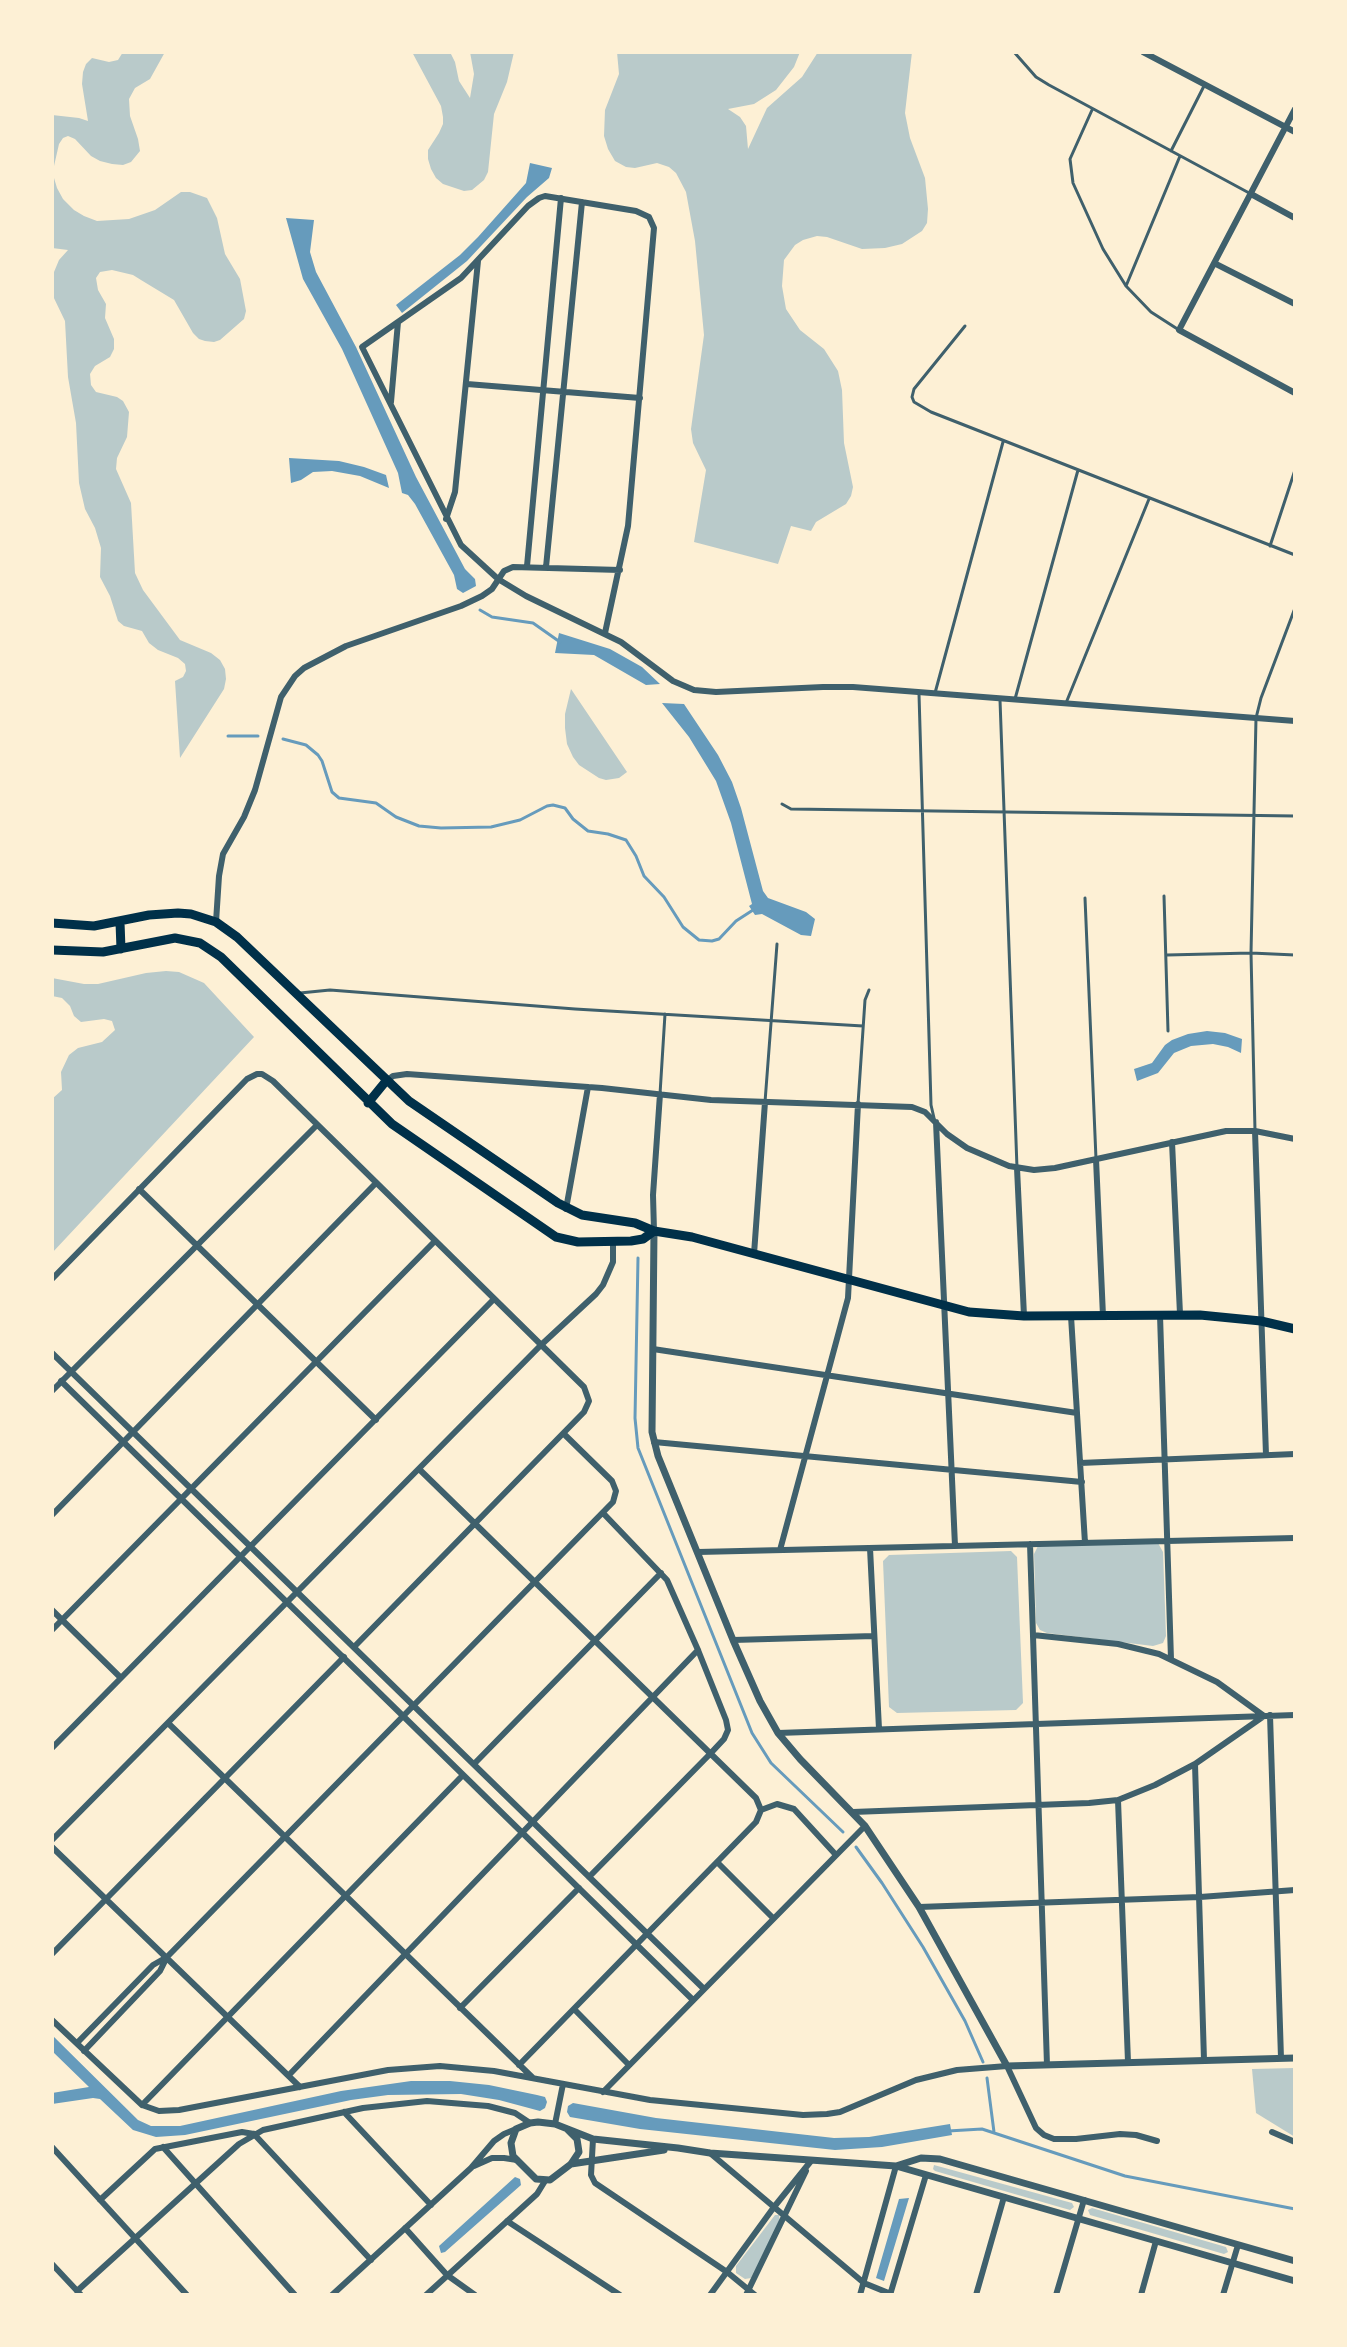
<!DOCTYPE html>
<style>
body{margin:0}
#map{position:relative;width:1347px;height:2347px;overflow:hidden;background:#fdf0d5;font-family:Ubuntu,sans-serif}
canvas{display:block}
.frame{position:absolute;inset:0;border:54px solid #fdf0d5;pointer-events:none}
</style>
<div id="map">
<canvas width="1347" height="2347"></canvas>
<div class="frame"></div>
</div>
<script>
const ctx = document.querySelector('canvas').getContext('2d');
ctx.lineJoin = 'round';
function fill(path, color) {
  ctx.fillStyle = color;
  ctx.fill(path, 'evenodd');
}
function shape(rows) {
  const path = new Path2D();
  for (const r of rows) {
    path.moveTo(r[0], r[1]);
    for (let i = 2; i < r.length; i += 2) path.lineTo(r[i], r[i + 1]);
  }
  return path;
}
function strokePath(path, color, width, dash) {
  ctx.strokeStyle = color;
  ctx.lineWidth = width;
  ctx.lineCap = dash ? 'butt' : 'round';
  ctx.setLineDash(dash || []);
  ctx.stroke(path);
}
fill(shape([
 [123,52,165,52,150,79,135,88,129,99,130,116,138,139,140,151,131,162,123,165,112,164,100,161,91,156,75,139,68,136,63,138,59,144,54,166,54,178,57,188,63,199,74,210,84,216,97,221,129,219,155,210,181,192,190,192,207,198,217,218,225,254,240,279,246,311,244,319,220,340,214,342,205,341,199,339,193,333,174,300,141,280,133,275,112,270,100,272,96,278,98,290,106,304,105,318,114,339,114,349,110,357,95,366,90,374,91,385,96,392,117,397,123,401,129,412,127,437,117,458,116,469,131,503,135,573,143,590,180,640,211,653,220,660,225,669,226,679,224,689,180,758,175,681,183,677,186,671,185,664,178,658,158,650,149,643,142,631,124,626,118,621,110,596,100,577,101,548,95,528,85,509,79,483,76,423,68,377,65,321,52,294,54,272,59,260,68,250,52,248,52,115,79,118,88,121,82,84,83,72,86,64,92,58,109,62,118,60],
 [412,52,450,52,455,62,459,81,470,98,474,74,470,52,514,52,507,82,494,114,488,172,484,180,472,190,464,191,443,184,436,178,431,169,428,159,428,150,439,133,443,124,443,117,441,106],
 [617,52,800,52,794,67,776,90,754,104,728,109,740,117,746,126,748,149,767,108,802,77,818,52,912,52,905,113,910,138,925,178,928,209,927,223,922,231,902,244,885,248,862,249,827,237,817,236,803,240,795,245,784,260,782,286,786,309,800,330,824,349,838,371,842,390,844,443,853,487,851,496,846,504,816,522,811,531,791,526,778,564,694,542,706,470,693,443,691,429,704,335,695,241,686,192,676,173,669,167,657,163,635,168,626,167,615,161,608,149,604,136,605,110,619,74],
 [571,689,627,772,619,778,606,780,599,778,579,765,573,757,567,744,565,728,565,714],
 [166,971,179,972,204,983,254,1037,52,1253,52,1099,62,1090,61,1072,69,1055,78,1048,102,1042,115,1030,112,1021,104,1019,81,1022,74,1016,70,1006,62,998,52,996,52,978,84,984,98,984,146,973],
 [1158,1543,1163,1552,1166,1636,1163,1643,1153,1646,1047,1633,1040,1630,1036,1623,1034,1554,1038,1546],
 [1011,1551,1017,1557,1023,1703,1016,1710,897,1713,889,1707,883,1561,889,1555],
 [1295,2068,1295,2137,1256,2113,1252,2069],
 [934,2165,1072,2203,1074,2207,1070,2210,935,2171,933,2169],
 [1092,2208,1226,2247,1228,2252,1224,2254,1090,2215,1088,2210],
 [775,2215,779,2215,780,2222,751,2278,745,2279,736,2273,736,2266]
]), '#b9caca');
fill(shape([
 [530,163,552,168,549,178,527,197,467,261,402,313,396,305,460,255,478,237,526,183],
 [286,218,314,220,310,252,316,272,356,347,416,477,465,569,475,579,476,586,463,593,457,589,454,575,415,504,408,495,402,493,398,473,342,349,303,279],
 [289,458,339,461,364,467,386,475,389,488,360,476,332,471,313,472,301,480,291,483],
 [559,633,610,649,642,667,660,684,646,685,594,655,555,653],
 [662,703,684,704,718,755,732,782,741,808,763,891,768,898,806,912,815,919,811,936,801,935,762,914,755,915,749,906,752,904,731,823,716,781,689,737],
 [1207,1031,1225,1033,1242,1039,1241,1053,1228,1047,1213,1044,1191,1046,1174,1053,1158,1073,1137,1081,1134,1069,1152,1063,1165,1045,1172,1040,1188,1034],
 [52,2035,138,2120,151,2126,180,2126,341,2091,411,2081,450,2081,489,2085,537,2095,545,2097,547,2102,545,2108,540,2111,499,2100,461,2094,388,2095,351,2100,185,2135,156,2137,133,2130,100,2099,93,2098,52,2104,52,2093,89,2087,52,2051],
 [573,2103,656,2118,834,2138,869,2137,950,2124,952,2135,882,2147,835,2150,640,2129,570,2117,567,2112,568,2106],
 [515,2177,520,2179,521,2185,445,2252,441,2253,439,2246],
 [909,2198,884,2281,876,2278,899,2199]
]), '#669bbc');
strokePath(shape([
 [480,610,492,617,533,623,560,642],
 [228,736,258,736],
 [283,739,306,745,318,755,322,761,332,792,339,798,376,803,396,817,419,826,441,828,491,827,520,820,547,806,553,805,565,808,573,819,588,831,608,834,626,840,636,856,644,876,664,897,683,927,699,940,712,941,719,939,736,921,753,910],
 [638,1258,635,1418,638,1448,752,1733,771,1763,843,1832],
 [856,1847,882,1883,923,1947,965,2021,983,2062],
 [987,2078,994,2132],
 [948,2131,982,2129,1125,2176,1295,2209]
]), '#669bbc', 3);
strokePath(shape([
 [1014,52,1036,77,1049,85,1251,194],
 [1092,110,1070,159,1073,183,1103,249,1126,286,1151,312,1179,330],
 [1171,151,1204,86],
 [1126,286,1180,156],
 [965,326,914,389,912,397,914,402,931,412,1295,555],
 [1270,546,1295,470],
 [935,693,1003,442],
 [919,694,931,1105,934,1118],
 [1015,699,1078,470],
 [1000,700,1017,1168],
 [1066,703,1149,499],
 [782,804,791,809,1295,816],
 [1164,896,1168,1031],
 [1085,898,1096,1159],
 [1167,955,1251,953,1295,955],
 [300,993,330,990,575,1009,863,1026],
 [660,1094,665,1014],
 [765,1102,777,944],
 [858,1104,865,1000,869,990],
 [1255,1131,1251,953,1256,718,1261,698,1295,608]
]), '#3f606c', 3);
strokePath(shape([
 [1143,52,1295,132],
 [1295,109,1179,330,1295,393],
 [1251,194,1295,218],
 [1214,263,1295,304],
 [467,384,640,398],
 [391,402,398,322],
 [446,519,455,492,478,261],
 [527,566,561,198],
 [546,567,582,202],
 [605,633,628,526,654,228,649,217,636,211,545,196,539,198,528,206,461,278,362,347,461,545,498,579,526,596,621,642,673,681,694,690,716,692,823,687,853,687,1295,721],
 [216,922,219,876,223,854,244,817,255,790,281,697,295,676,304,668,346,646,461,606,482,596,492,589,504,571,513,567,620,570],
 [386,1081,393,1076,407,1074,602,1088,711,1100,912,1107,925,1112,947,1134,967,1148,1009,1166,1034,1170,1055,1168,1226,1131,1255,1131,1295,1139],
 [936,1122,955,1546],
 [1255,1131,1266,1455],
 [1172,1142,1180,1314],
 [1096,1159,1103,1316],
 [1017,1168,1024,1316],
 [139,1189,376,1420],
 [566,1209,588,1087],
 [654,1231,653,1195,660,1094],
 [754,1254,765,1102],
 [52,1279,247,1079,257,1074,262,1074,273,1081,584,1387,589,1401,584,1412,354,1647],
 [1160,1315,1171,1659],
 [1071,1316,1085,1543],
 [653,1349,1077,1413],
 [52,1353,704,1989],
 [61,1381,693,2000],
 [52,1391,317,1125],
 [654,1442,1082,1482],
 [1080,1463,1295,1454],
 [419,1469,756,1798,761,1810],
 [52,1515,376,1183],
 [1030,1544,1047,2065],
 [870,1548,879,1729],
 [780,1550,848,1298,858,1104],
 [698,1552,1295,1538],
 [52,1610,121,1678],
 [52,1630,435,1241],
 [733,1640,874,1636],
 [1270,1715,1281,2058],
 [168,1723,533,2078],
 [778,1733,1295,1715],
 [52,1748,494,1299],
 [474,1764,661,1573],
 [1195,1764,1204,2060],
 [1118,1800,1128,2062],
 [761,1810,777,1804,794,1809,836,1855],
 [853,1812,1089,1803,1118,1800,1155,1785,1195,1764,1264,1716,1217,1682,1159,1654,1118,1644,1033,1635],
 [52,1840,541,1345,596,1294,603,1285,613,1262,613,1242],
 [52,1847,300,2087],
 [717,1862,773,1918],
 [589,1877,710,1754,724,1739,728,1730,726,1720,698,1650,667,1580,603,1513],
 [919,1907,1200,1897,1295,1890],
 [52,1954,344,1657],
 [460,2008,579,1888],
 [574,2009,629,2065],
 [52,2020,142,2105,159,2111,179,2110,388,2070,440,2066,494,2071,650,2100,803,2115,827,2114,840,2112,916,2080,957,2070,1007,2066,1036,2128,1044,2135,1054,2139,1076,2139,1120,2134,1136,2135,1157,2141],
 [77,2043,153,1965,167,1957,613,1502,616,1491,612,1481,564,1434],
 [84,2051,160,1971,167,1957],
 [519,2065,756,1822,761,1810],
 [289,2075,698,1650],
 [603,2092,865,1826],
 [142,2105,463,1775],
 [344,2112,431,2205],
 [555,2124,563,2084],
 [1272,2132,1295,2142],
 [254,2134,371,2260],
 [593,2139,591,2175,595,2183,727,2272,755,2295],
 [52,2147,187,2295],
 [163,2147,295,2295],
 [710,2153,864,2283,891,2294],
 [474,2166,492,2158,504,2158,517,2160],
 [100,2200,155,2149,242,2132,254,2134],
 [507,2221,620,2295],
 [405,2228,447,2275,475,2295],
 [52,2264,81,2295],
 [77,2291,239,2144,263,2130,363,2108,427,2101,488,2106,515,2113,530,2123],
 [332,2295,471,2168,494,2141,504,2134,516,2129],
 [426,2295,537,2194,545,2181],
 [710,2295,774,2207,811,2161],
 [746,2295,806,2171],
 [860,2295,896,2166],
 [890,2295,926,2175],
 [976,2295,1004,2197],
 [1056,2295,1084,2200],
 [1141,2295,1156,2241],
 [1223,2295,1238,2245]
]), '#3f606c', 6);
strokePath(shape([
 [654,1231,652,1432,658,1456,733,1640,760,1701,778,1733,800,1759,865,1826,919,1907,1007,2066,1295,2058],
 [568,2130,577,2139,579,2152,571,2164,550,2180,536,2179,513,2156,511,2143,516,2129,530,2123,538,2122,555,2124,593,2139,678,2148,710,2153,896,2166,1295,2281],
 [571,2164,664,2150],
 [896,2166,921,2158,940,2159,1295,2261]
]), '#3f606c', 7);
strokePath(shape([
 [120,922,121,949],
 [52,923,94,926,149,915,178,913,191,914,216,922,237,937,409,1101,558,1203,582,1215,635,1223,654,1231,692,1237,969,1312,1024,1316,1200,1315,1261,1321,1295,1329],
 [52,950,103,952,175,938,200,943,221,957,392,1124,556,1237,578,1242,631,1241,643,1239,654,1231],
 [368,1103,386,1081]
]), '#003049', 9);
</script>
